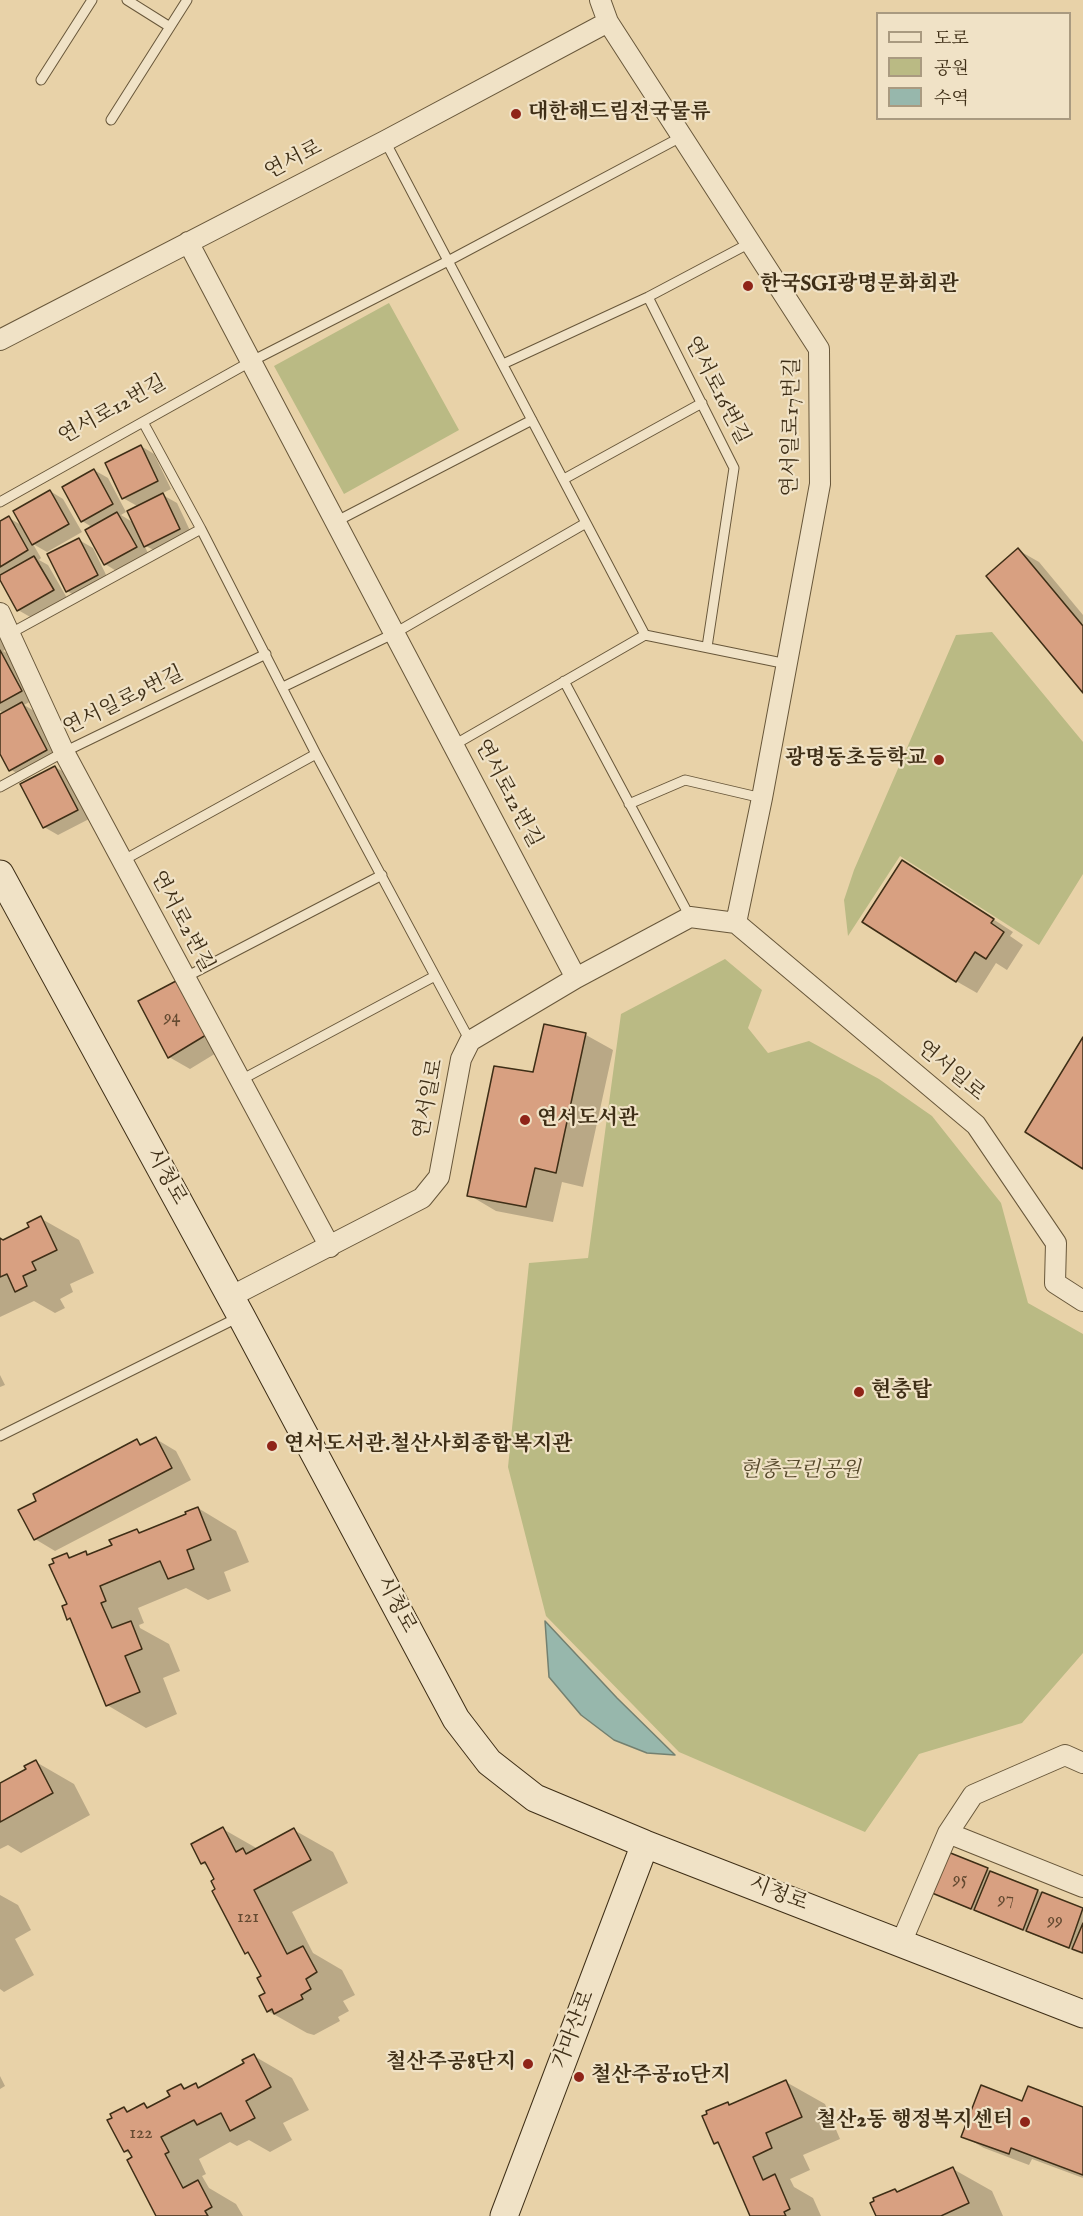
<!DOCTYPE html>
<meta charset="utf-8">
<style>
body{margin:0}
#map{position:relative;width:1083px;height:2216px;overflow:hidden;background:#e8d2a8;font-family:"IM FELL English","Noto Serif KR",serif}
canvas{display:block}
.legend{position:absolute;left:876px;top:12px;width:195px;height:108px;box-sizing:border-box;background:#f0e2c6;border:2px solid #a99a80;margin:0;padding:8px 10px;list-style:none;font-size:18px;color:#3e2e16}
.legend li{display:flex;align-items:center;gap:12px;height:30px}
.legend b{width:30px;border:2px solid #a99a80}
</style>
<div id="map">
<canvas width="1083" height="2216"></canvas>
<ul class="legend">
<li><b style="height:8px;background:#f0e2c6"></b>도로</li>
<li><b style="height:16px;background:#baba84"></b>공원</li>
<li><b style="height:16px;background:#97b7ac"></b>수역</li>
</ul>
</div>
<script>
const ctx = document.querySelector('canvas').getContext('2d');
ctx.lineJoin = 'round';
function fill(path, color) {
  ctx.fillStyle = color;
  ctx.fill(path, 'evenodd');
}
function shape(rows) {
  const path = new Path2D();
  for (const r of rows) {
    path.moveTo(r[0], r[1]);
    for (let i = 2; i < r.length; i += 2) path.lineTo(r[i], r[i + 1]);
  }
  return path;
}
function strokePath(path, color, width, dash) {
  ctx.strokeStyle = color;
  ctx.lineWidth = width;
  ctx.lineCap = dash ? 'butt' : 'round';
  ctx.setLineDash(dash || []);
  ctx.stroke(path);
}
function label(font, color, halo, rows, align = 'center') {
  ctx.font = font + ' "IM FELL English","Noto Serif KR",serif';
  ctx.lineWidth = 4.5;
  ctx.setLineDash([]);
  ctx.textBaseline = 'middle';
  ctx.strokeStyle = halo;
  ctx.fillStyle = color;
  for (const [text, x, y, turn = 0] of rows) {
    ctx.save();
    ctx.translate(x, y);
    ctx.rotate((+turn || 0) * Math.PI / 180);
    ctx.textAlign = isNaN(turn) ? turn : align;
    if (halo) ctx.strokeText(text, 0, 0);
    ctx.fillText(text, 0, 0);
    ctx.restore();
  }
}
fill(shape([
 [389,303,459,430,344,494,274,366],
 [992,632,1083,742,1083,874,1039,945,900,856,848,936,844,900,854,870,956,635],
 [725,959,762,990,748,1028,768,1053,809,1041,879,1079,932,1116,1001,1203,1028,1303,1083,1334,1083,1653,1022,1723,919,1754,865,1832,679,1752,546,1616,508,1467,529,1263,588,1258,621,1014]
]), '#baba84');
const water = shape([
 [545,1621,617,1698,675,1755,647,1753,614,1740,581,1715,549,1677,545,1621]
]);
fill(water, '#97b7ac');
strokePath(water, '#738070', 1.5);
fill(shape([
 [141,446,154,454,171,489,161,494,177,503,193,537,159,553,144,545,149,555,118,572,105,564,92,527,82,521,94,470,108,478,126,512,121,515,134,523,139,507,123,498],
 [50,491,63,499,82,532,47,552,33,544,41,558,39,560,48,565,67,598,32,618,18,610,0,577,2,576,0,575,0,523,9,518,23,526],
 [79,540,93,548,110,583,81,599,67,591],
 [1018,550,1039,562,1083,615,1083,690],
 [0,634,8,648,3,651,12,656,35,699,24,705,36,712,60,758,23,777,10,769,0,751,0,716,4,713,0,711],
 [55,767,69,775,91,818,58,835,44,827],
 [923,874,1013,932,1010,936,1023,945,1007,970,996,963,977,993,956,981],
 [176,983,226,1047,190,1069,169,1057],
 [545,1026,586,1035,613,1050,583,1187,562,1182,553,1222,496,1211,469,1195,534,1074],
 [40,1218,79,1240,94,1273,70,1284,73,1292,60,1299,65,1308,55,1313,34,1301,0,1317,0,1239,4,1241,31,1228],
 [0,1375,5,1385,0,1387],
 [156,1439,176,1451,191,1480,55,1551,35,1539,137,1441,144,1445],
 [198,1508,236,1531,249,1562,224,1572,231,1591,208,1600,186,1588,138,1608,144,1623,139,1625,140,1628,169,1644,180,1671,163,1678,177,1714,146,1728,107,1705,73,1621,69,1619,67,1555,72,1558,86,1553,90,1555,114,1545,137,1530,142,1533,188,1515],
 [36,1762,74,1784,90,1815,21,1853,8,1845,0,1849,0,1785,28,1770],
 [223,1829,258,1849,294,1830,333,1852,348,1883,292,1912,313,1953,342,1970,355,1995,343,2001,349,2011,338,2017,340,2021,314,2035,307,2033,268,2011,263,1977,252,1956,246,1953,217,1890,216,1880,209,1867,202,1863],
 [987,1869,1083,1910,1082,1954,947,1900,933,1892],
 [0,1895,18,1905,31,1930,15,1939,34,1975,4,1992,0,1989],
 [254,2056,292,2078,309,2110,283,2123,292,2140,270,2152,249,2140,237,2146,230,2142,199,2159,206,2174,202,2176,209,2188,236,2204,243,2216,158,2216,135,2157,125,2151,124,2109,130,2112,144,2105,150,2108,172,2097,181,2086,187,2089,196,2085,200,2088,246,2064],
 [0,2076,5,2086,0,2089],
 [786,2082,825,2104,840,2139,803,2155,810,2170,790,2179,794,2187,813,2198,821,2216,751,2216,721,2146,715,2142,728,2103,732,2106],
 [1023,2102,1083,2108,1083,2178,1032,2159,1029,2165,984,2148,963,2136],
 [953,2169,992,2191,1003,2216,877,2216,895,2190,899,2193]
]), '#0003');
const building = shape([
 [141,445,158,481,122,499,105,463,141,445],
 [94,469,113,504,81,522,62,487,94,469],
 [50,490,69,524,32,545,13,511,50,490],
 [163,493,180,529,144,547,127,511,163,493],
 [117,512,137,547,104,565,85,530,117,512],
 [9,516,28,550,0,567,0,521,9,516],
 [79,538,98,575,66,592,47,554,79,538],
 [1018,548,1083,626,1083,693,986,576,1018,548],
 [34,556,54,590,17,611,0,580,0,575,34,556],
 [0,650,22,691,0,703,0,650],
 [22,702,47,750,9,771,0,754,0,714,22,702],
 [55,766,78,810,43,828,20,784,55,766],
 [902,860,994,919,991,923,1004,932,986,959,975,952,956,982,862,922,902,860],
 [176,981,206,1035,168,1058,138,1001,176,981],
 [544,1024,586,1033,556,1173,535,1168,526,1207,467,1196,494,1066,533,1072,544,1024],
 [1083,1037,1083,1169,1025,1132,1083,1037],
 [41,1216,57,1250,32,1262,36,1270,23,1276,27,1286,15,1292,7,1274,0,1277,0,1238,3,1240,29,1227,27,1223,41,1216],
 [156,1437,172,1468,34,1540,18,1510,36,1501,33,1494,137,1439,140,1445,156,1437],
 [198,1507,211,1540,187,1550,194,1569,168,1579,160,1561,100,1586,106,1601,101,1603,112,1628,131,1621,142,1649,125,1656,140,1692,106,1706,70,1618,67,1620,62,1606,67,1604,49,1565,54,1563,52,1559,67,1553,69,1558,86,1551,87,1555,112,1545,109,1540,137,1529,139,1533,186,1514,185,1512,198,1507],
 [36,1760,53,1793,0,1822,0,1783,26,1769,24,1766,36,1760],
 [223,1827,236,1852,243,1848,246,1854,294,1828,311,1860,254,1890,287,1954,303,1946,317,1972,306,1979,311,1989,301,1995,303,1999,274,2014,272,2009,267,2012,259,1996,265,1993,257,1978,261,1976,248,1952,245,1954,212,1891,215,1889,211,1881,214,1879,205,1862,201,1864,191,1844,223,1827],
 [948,1852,988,1868,971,1909,932,1893,948,1852],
 [990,1871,1038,1890,1023,1930,974,1910,990,1871],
 [1042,1892,1083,1908,1069,1948,1026,1931,1042,1892],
 [1083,1923,1083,1953,1072,1949,1083,1923],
 [254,2054,271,2087,246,2101,255,2118,230,2131,221,2113,197,2125,194,2120,161,2137,169,2152,165,2154,183,2188,198,2180,212,2207,205,2211,208,2216,156,2216,127,2160,132,2157,128,2150,124,2152,107,2120,112,2118,110,2114,124,2107,127,2112,144,2103,147,2108,170,2096,167,2091,181,2084,184,2089,196,2083,198,2088,244,2063,242,2060,254,2054],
 [786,2080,802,2117,766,2133,772,2148,753,2157,763,2180,775,2174,790,2209,784,2212,786,2216,750,2216,718,2142,714,2144,702,2116,707,2114,706,2111,728,2102,729,2105,786,2080],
 [981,2085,1022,2101,1028,2086,1083,2107,1083,2175,1011,2148,1009,2154,961,2137,981,2085],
 [953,2167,969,2203,941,2216,876,2216,870,2203,874,2201,873,2198,895,2189,897,2192,953,2167]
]);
fill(building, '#d8a081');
strokePath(building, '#3e2e16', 1.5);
const service = shape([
 [127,0,170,27],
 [41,80,92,0],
 [111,120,187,0],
 [385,141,645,635],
 [648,297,734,468,707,647],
 [503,364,648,297,750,243],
 [143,422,201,529,316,754,470,1041],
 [564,479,702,403],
 [0,502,250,362,448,261,681,137],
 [337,521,532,420],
 [11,633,201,529],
 [564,681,690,917],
 [283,687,395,633,586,523],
 [454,745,645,635,787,664],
 [0,787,64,752,266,654],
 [629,804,685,780,762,798],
 [122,861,316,754],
 [184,978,382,875],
 [239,1081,435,976],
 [0,1436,239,1317]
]);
const minor = shape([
 [600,0,608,22,819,349,820,484,762,798,736,923],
 [188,242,576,978],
 [0,340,385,141,608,22],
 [0,613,64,752,330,1247],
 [230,1297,422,1198,439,1177,461,1059,470,1041,576,978,690,917,736,923,976,1125,1056,1243,1055,1283,1083,1301],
 [948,1833,1083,1887],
 [901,1943,948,1833,973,1795,1065,1755,1083,1763]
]);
const secondary = shape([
 [0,874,241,1316,456,1719,489,1762,535,1798,645,1844,1083,2014],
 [504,2216,645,1844]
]);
strokePath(service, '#68573a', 11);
strokePath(minor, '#68573a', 22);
strokePath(secondary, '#3e2e16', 29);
strokePath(service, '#f0e2c6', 9);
strokePath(minor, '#f0e2c6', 20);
strokePath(secondary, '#f0e2c6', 27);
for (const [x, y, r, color] of [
 [516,114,6,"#8f2418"],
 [748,286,6,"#8f2418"],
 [939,760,6,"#8f2418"],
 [525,1120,6,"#8f2418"],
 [859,1392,6,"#8f2418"],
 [272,1446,6,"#8f2418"],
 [528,2064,6,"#8f2418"],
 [579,2077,6,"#8f2418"],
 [1025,2122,6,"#8f2418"]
]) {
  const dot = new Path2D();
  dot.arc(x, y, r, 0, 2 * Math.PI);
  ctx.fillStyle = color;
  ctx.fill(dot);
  strokePath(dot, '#f0e2c6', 2);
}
label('18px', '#644a31', null, [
 ["94",172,1018],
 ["95",960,1880],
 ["97",1006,1900],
 ["121",248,1918],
 ["99",1055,1921],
 ["122",141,2134]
]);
label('bold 21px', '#3e2e16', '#f0e2c6', [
 ["대한해드림전국물류",528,114],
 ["한국SGI광명문화회관",760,286],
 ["광명동초등학교",927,760,"right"],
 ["연서도서관",537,1120],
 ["현충탑",871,1392],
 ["연서도서관.철산사회종합복지관",284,1446],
 ["철산주공8단지",516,2064,"right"],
 ["철산주공10단지",591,2077],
 ["철산2동 행정복지센터",1013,2122,"right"]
], 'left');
label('21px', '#3e2e16', '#f0e2c6', [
 ["연서로",294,161,-27],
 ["연서로16번길",716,391,63],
 ["연서로12번길",113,411,-29],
 ["연서일로17번길",793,427,-89],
 ["연서일로9번길",124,702,-26],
 ["연서로12번길",507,794,62],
 ["연서로2번길",181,922,62],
 ["연서일로",950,1072,40],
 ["연서일로",430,1099,-79],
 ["시청로",165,1177,61],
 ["시청로",395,1605,62],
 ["시청로",778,1895,21],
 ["가마산로",575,2030,-69]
]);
label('italic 21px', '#574a2c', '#f0e2c6', [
 ["현충근린공원",800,1472]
]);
</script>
